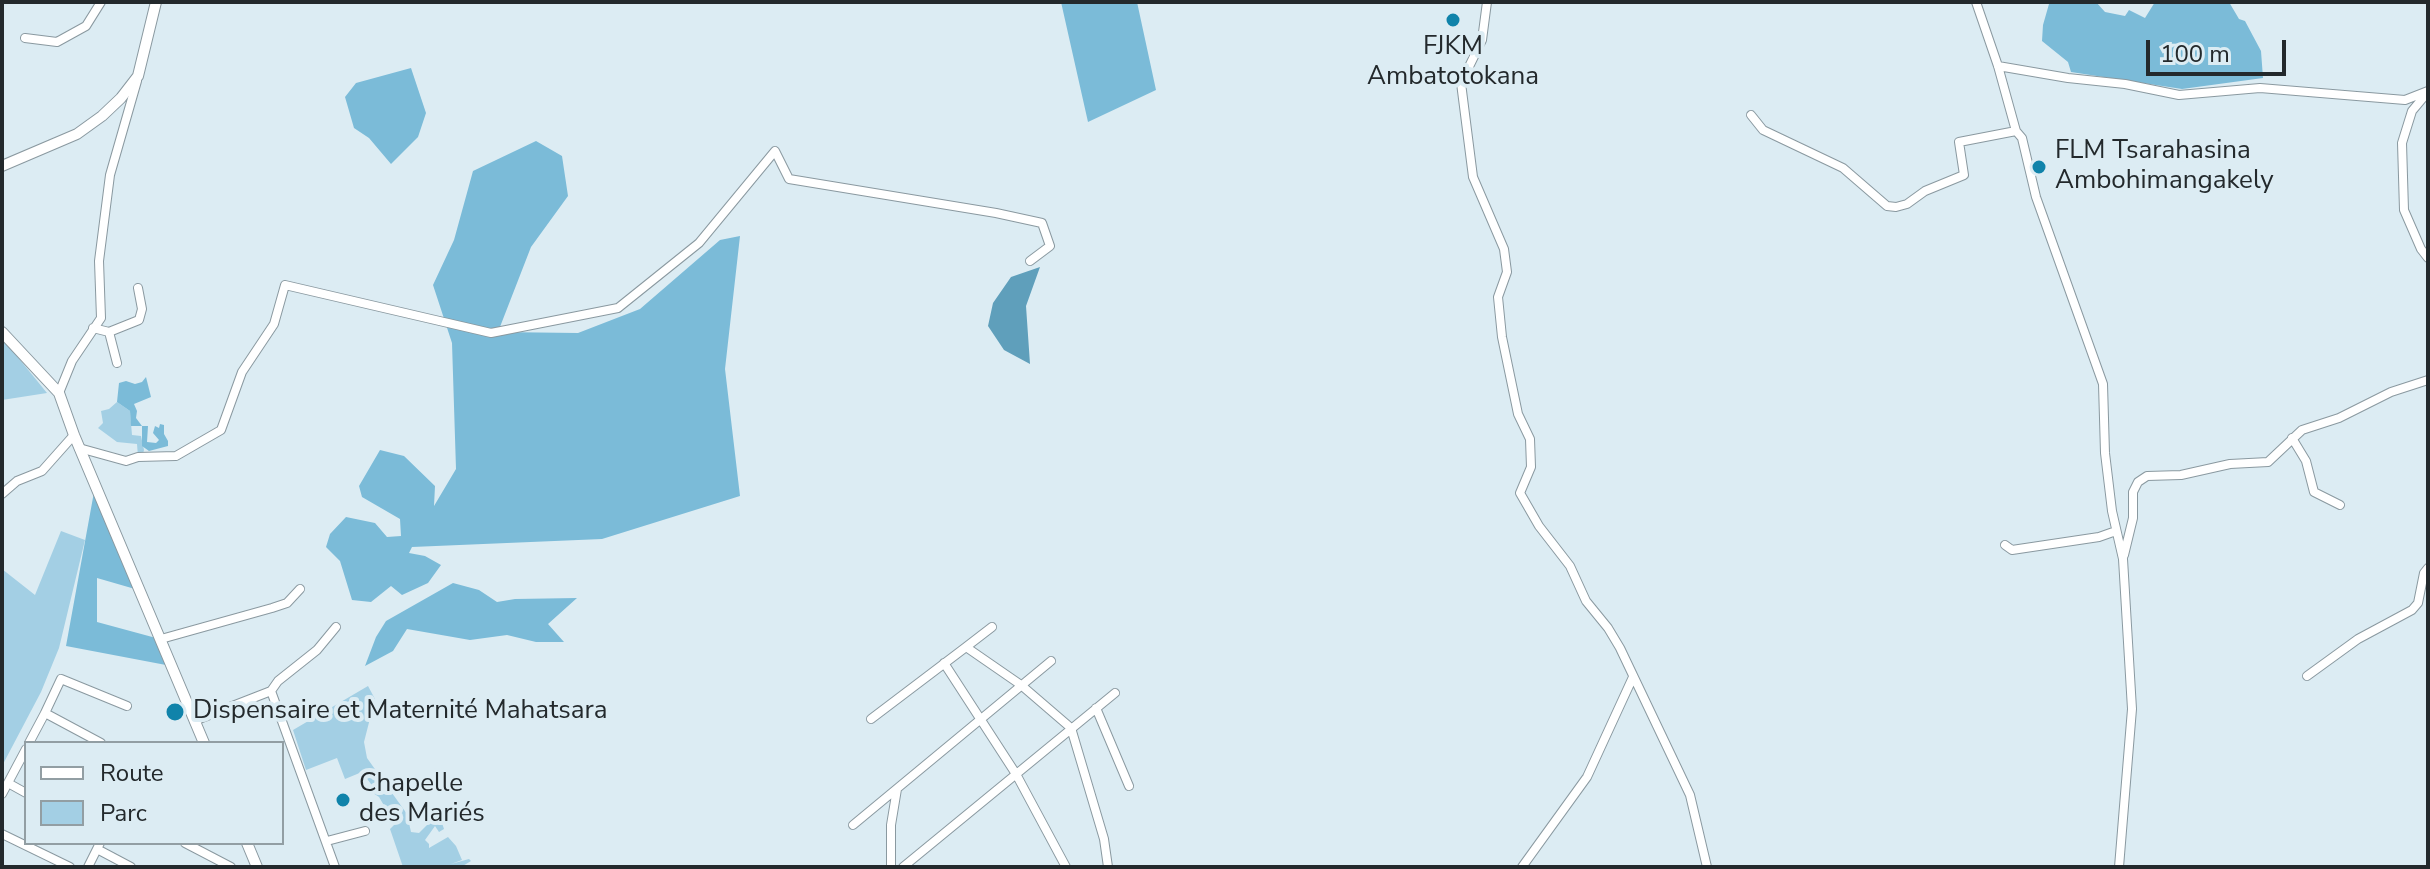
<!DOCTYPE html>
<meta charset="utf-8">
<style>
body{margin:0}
#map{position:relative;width:2430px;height:869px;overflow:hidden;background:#dcecf3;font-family:"Nunito Sans",sans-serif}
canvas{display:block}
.frame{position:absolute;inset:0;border:4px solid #23292c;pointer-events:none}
.legend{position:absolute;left:24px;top:741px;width:260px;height:104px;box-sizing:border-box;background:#dcecf3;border:2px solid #929ea3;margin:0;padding:10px 14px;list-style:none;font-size:24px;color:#23292c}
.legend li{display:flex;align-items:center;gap:16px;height:40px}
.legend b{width:40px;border:2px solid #929ea3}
.scale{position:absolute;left:2146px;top:40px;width:140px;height:36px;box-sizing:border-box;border:4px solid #23292c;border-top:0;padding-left:10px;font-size:24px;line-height:28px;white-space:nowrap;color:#23292c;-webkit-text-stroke:6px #dcecf3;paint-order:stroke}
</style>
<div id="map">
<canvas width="2430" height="869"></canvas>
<div class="frame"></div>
<ul class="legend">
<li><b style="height:10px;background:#fff"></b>Route</li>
<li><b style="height:22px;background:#a3cfe4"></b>Parc</li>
</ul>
<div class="scale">100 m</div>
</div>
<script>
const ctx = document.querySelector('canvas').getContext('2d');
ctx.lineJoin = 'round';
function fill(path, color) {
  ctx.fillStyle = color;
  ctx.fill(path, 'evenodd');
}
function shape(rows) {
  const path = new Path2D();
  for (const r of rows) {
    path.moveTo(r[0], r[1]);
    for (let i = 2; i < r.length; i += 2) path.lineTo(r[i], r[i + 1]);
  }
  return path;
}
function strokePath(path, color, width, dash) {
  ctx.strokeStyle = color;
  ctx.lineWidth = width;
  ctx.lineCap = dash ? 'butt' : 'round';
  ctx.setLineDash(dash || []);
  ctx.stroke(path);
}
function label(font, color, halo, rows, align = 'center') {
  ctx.font = font + ' "Nunito Sans",sans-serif';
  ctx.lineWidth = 8;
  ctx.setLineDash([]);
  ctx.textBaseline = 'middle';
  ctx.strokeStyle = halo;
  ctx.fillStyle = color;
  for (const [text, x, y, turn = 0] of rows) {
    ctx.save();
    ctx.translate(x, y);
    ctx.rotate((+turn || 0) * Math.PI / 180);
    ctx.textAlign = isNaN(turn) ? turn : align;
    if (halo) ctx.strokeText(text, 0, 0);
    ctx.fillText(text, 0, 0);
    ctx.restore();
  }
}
fill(shape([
 [3,339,47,393,2,400],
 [117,402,130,411,132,435,141,436,144,450,142,458,138,457,137,444,117,442,98,428,103,423,101,411,109,409],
 [61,531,85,540,59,648,41,692,2,766,2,569,35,595],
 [368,686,375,699,364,742,367,758,407,814,411,832,419,833,427,825,426,815,431,813,435,805,436,809,440,807,446,819,441,820,444,829,439,832,435,826,425,840,429,844,429,848,448,837,456,846,462,860,451,864,469,859,471,861,461,867,435,867,434,865,403,867,390,829,395,824,379,797,373,793,371,784,362,772,345,779,337,758,306,770,293,730]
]), '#a3cfe4');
fill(shape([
 [1061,2,1137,2,1156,90,1088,122],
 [2055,2,2096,2,2105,12,2125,16,2129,10,2145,18,2155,2,2229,2,2239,19,2245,21,2261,51,2263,78,2182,89,2071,72,2068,62,2042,41,2043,25,2049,4],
 [411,68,426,113,418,137,391,164,369,138,354,128,345,97,356,83],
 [536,141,562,156,568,196,531,247,498,332,578,333,640,309,720,240,740,236,725,369,740,496,602,539,412,547,409,553,425,556,441,565,428,583,402,595,391,586,371,602,352,600,340,561,326,547,330,534,346,517,375,523,387,537,401,536,400,519,362,497,359,486,380,450,404,456,435,486,434,506,456,469,452,343,433,285,454,240,473,171],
 [146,377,151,397,134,404,137,411,136,418,142,426,148,426,147,442,156,443,159,440,153,433,155,426,159,428,160,424,164,425,164,434,168,441,168,446,149,451,142,446,142,426,131,426,130,411,117,402,119,383,126,381,135,384,142,382],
 [94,492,135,589,97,578,97,622,156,638,166,665,66,646],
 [453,583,479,590,497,602,515,599,577,598,548,624,564,642,536,642,507,635,470,640,407,629,393,651,365,666,376,637,386,621]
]), '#7bbbd8');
fill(shape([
 [1040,267,1026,306,1030,364,1004,350,988,326,993,303,1011,277]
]), '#5f9fbb');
const minor = shape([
 [1487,2,1482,40,1461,83,1473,177,1504,249,1507,272,1498,297,1502,337,1518,414,1530,439,1531,467,1520,493,1539,526,1570,566,1586,601,1608,628,1620,648,1690,795,1707,867],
 [1976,2,1998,66,2016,131,2022,138,2036,197,2103,384,2105,453,2112,511,2123,559,2132,709,2119,867],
 [25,38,57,42,86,26,101,2],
 [1998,66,2068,78,2125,84,2179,95,2260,88,2405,100,2428,91],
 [2427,93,2412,111,2402,143,2404,210,2421,249,2428,258],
 [1751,115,1763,130,1843,168,1887,206,1896,207,1907,204,1925,191,1964,175,1959,142,2016,131],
 [93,328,109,332,117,363],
 [109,332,139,320,142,309,138,288],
 [59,393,72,361,101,318,99,261,110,175,137,81],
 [2292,438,2306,461,2314,492,2340,505],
 [79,448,126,461,138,457,176,456,221,430,242,372,274,324,285,285,491,333,618,308,699,243,775,151,789,179,996,213,1042,223,1050,246,1030,261],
 [2,494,17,481,42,471,74,435],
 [2005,545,2012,550,2099,537,2116,531],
 [2124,555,2133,518,2133,492,2138,482,2147,476,2181,475,2230,464,2268,462,2302,430,2339,418,2391,392,2428,380],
 [161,639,272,608,287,603,300,589],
 [966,647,992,627],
 [944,663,1016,774,1066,867],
 [2307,676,2358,639,2412,610,2418,603,2424,573,2428,568],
 [1096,708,1129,786],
 [45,713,61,679,127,706],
 [871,719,966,647,1021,685,1071,728,1104,839,1108,867],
 [194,721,271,691],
 [29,743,45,713,101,743],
 [8,783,26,793],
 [2,794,26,749],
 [853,825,1051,661],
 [2,834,70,867],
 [327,841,365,831],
 [185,843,231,867],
 [97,849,131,867],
 [88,867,100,843],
 [335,867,271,691,278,681,317,650,336,627],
 [891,867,891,825,897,789],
 [903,867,1115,693],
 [1522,867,1587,777,1633,677]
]);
const tertiary = shape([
 [2,166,77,134,102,116,121,98,138,76,156,2],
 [2,332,59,393,74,435,204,743],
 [247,843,257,867]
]);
strokePath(minor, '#8a99a0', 10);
strokePath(tertiary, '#8a99a0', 12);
strokePath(minor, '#fff', 8);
strokePath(tertiary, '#fff', 10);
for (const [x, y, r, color] of [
 [1453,20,8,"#1083aa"],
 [2039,167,8,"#1083aa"],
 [175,712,10,"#1083aa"],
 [343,800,8,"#1083aa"]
]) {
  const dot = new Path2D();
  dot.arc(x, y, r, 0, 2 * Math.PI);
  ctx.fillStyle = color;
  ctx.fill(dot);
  strokePath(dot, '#dcecf3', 3);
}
label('26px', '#23292c', '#dcecf3', [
 ["FJKM",1453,48,"center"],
 ["Ambatotokana",1453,78,"center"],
 ["FLM Tsarahasina",2055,152],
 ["Ambohimangakely",2055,182],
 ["Dispensaire et Maternité Mahatsara",193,712],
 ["Chapelle",359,785],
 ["des Mariés",359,815]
], 'left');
</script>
